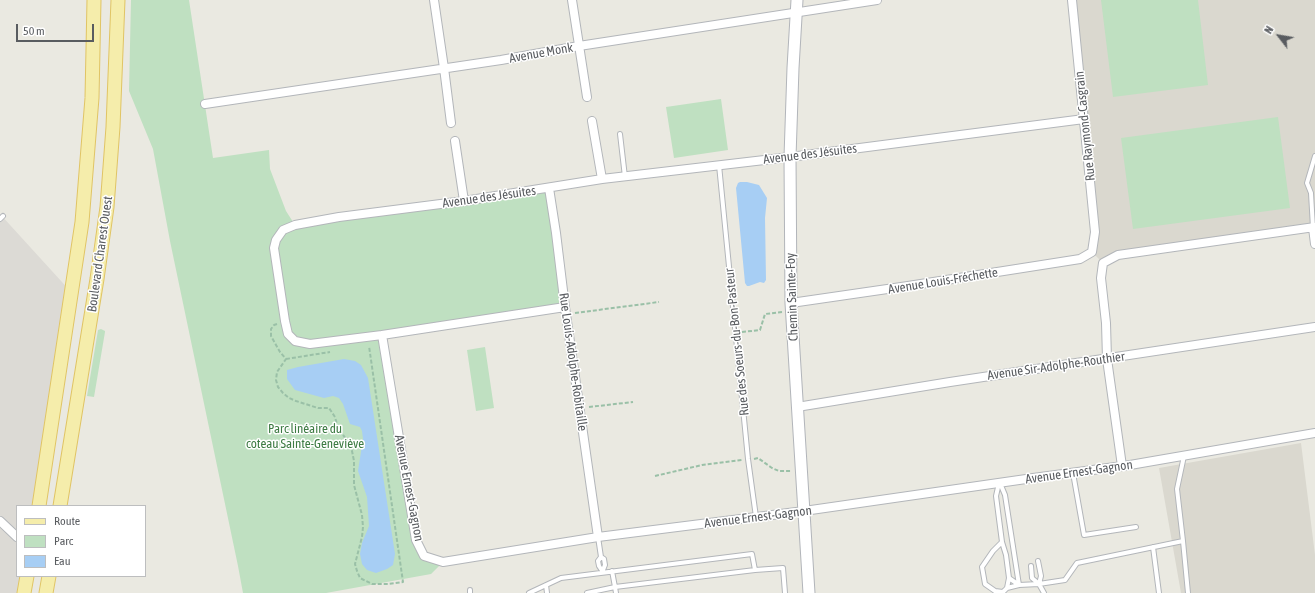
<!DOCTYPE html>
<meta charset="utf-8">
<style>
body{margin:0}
#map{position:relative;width:1315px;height:593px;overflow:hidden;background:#eae9e1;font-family:"Asap Condensed",sans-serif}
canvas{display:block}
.legend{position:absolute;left:16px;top:505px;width:130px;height:72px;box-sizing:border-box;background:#fff;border:1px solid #bdbebf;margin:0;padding:5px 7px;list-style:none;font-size:12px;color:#595c60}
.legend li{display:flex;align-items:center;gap:8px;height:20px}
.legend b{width:20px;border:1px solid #bdbebf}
.north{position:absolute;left:1259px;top:16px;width:40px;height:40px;-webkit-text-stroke:3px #fff;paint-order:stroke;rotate:301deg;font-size:11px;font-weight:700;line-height:16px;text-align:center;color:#595c60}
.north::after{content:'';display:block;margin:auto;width:14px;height:18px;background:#595c60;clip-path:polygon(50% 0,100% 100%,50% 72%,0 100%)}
.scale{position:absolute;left:16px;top:24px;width:78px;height:18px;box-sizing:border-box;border:2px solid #595c60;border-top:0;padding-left:5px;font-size:12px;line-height:14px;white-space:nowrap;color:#595c60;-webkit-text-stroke:3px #fff;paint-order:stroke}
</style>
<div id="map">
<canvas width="1315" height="593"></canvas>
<ul class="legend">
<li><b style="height:5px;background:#f5edab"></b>Route</li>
<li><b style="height:11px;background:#bfe0c1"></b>Parc</li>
<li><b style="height:11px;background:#a7cef4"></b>Eau</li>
</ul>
<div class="north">N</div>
<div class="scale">50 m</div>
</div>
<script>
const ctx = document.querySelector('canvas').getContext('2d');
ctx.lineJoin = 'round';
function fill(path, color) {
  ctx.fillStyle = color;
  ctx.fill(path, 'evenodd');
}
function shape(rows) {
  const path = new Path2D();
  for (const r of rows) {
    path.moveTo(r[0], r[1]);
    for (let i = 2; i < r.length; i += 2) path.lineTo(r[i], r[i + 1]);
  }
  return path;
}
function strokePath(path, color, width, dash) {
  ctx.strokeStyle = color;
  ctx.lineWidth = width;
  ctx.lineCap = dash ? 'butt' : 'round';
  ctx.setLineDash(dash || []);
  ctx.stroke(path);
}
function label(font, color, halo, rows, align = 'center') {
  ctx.font = font + ' "Asap Condensed",sans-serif';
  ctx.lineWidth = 3;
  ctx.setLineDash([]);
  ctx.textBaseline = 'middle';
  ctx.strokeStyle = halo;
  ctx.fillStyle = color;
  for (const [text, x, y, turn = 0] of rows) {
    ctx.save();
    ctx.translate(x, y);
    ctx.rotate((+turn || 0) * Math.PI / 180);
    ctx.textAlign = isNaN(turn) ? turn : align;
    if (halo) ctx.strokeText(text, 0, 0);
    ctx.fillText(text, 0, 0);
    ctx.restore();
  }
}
fill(shape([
 [0,214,72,293,43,506,17,506,17,576,33,576,31,593,0,593]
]), '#dcdad5');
fill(shape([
 [1071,0,1315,0,1315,227,1118,255,1103,263,1092,252,1095,232],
 [1301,443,1315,555,1315,593,1181,593,1159,468]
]), '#dad8cf');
fill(shape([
 [131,0,189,0,213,158,269,150,270,169,286,211,295,225,549,188,565,307,382,335,416,540,424,555,443,562,431,574,326,593,243,593,238,566,170,241,153,149,129,91],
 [1101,0,1198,0,1208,85,1113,97],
 [721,99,728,150,674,158,666,107],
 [1278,117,1290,208,1133,229,1121,138],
 [101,329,105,331,105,332,94,397,87,396,98,330],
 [485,347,494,408,476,411,467,350]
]), '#bfe0c1');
fill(shape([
 [740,182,747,182,759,185,767,198,765,218,766,280,764,283,760,282,749,286,747,286,745,283,736,188,738,183],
 [344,359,355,361,361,365,368,378,395,554,393,565,387,569,376,573,367,570,362,564,360,554,362,543,369,526,367,497,358,471,363,439,362,431,360,427,350,424,343,404,339,398,333,396,324,398,295,390,287,379,287,370,298,367]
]), '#a7cef4');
const lane = shape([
 [620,134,625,177],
 [719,165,748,459,756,517],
 [0,219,3,216],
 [1313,228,1311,193,1307,183,1315,156],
 [1073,473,1084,535,1136,527],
 [999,483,996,496,1002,542,993,551,982,567,985,584,995,591,1003,592,1007,588,1019,585],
 [1000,483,1005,495,1019,585,1039,584,1065,580,1077,563,1183,541,1188,593],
 [598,537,601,557,604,559,605,565,603,570],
 [1183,541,1177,489,1184,456],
 [1002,542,1006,555,1009,578,1007,588],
 [1153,547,1159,593],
 [601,557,598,561,599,566,603,572],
 [1038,561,1041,576,1039,584,1044,593],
 [1031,566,1032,578,1039,584],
 [755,570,783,568,785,593],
 [1009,578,1019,585],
 [546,585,547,593],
 [470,590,470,593],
 [529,593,561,578,752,554,755,570,615,587,616,593],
 [587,593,615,587,612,571]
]);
const street = shape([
 [434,0,444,68,451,123],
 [572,0,587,97],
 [205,104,501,60,579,46,877,0],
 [592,121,602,179],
 [455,141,464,201],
 [549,188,556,233,565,307,598,537],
 [1313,228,1315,244],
 [791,303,908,286,1080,259,1092,252,1095,232,1072,0],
 [565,307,382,335,310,344,295,341,288,334,285,321,274,248,276,240,283,230,295,225,339,217,464,201,602,179,790,157,1084,119],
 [382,335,416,540,424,556,443,562,598,537,804,511,1033,478,1130,465,1315,433],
 [797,407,950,382,1315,327],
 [1122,466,1107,359,1106,323,1101,278,1103,263,1118,255,1315,227],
 [0,521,17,537]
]);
const secondary = shape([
 [797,0,793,68,790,157,791,303,809,593]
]);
const primary = shape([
 [39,506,82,222,92,98,94,0],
 [60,506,97,279,107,207,113,127,118,0],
 [24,593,27,576],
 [46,593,49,576]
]);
strokePath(lane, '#b3b6ba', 6);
strokePath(street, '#b3b6ba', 10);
strokePath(secondary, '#b2b5ba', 13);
strokePath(primary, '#e0c464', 15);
strokePath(shape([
 [575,313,659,302],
 [277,324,274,325,271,329,271,336,280,352,286,359,277,372,276,380,278,387,283,393,289,398,296,401,318,408,329,408,335,417,338,428,351,446,354,461,354,485,362,515,363,527,362,537,355,564,357,571,360,578,372,584,388,584,403,582,369,346],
 [742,332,760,330,765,314,782,312],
 [286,359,330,352],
 [589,407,633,402],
 [754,459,758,458,772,468,779,471,792,471],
 [655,476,702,465,742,460]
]), '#9ac0a7', 2, [4, 2]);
strokePath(lane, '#fff', 4);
strokePath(street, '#fff', 8);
strokePath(secondary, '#fff', 11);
strokePath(primary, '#f5edab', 13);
label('13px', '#595c60', '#fff', [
 ["Avenue Monk",541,53,-10],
 ["Rue Raymond-Casgrain",1085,126,-96],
 ["Avenue des Jésuites",810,154,-7],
 ["Avenue des Jésuites",489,197,-8],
 ["Boulevard Charest Ouest",100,254,-82],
 ["Avenue Louis-Fréchette",943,281,-9],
 ["Chemin Sainte-Foy",792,297,-92],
 ["Rue des Soeurs-du-Bon-Pasteur",737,342,-96],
 ["Rue Louis-Adolphe-Robitaille",573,362,82],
 ["Avenue Sir-Adolphe-Routhier",1056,366,-8],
 ["Avenue Ernest-Gagnon",1079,472,-8],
 ["Avenue Ernest-Gagnon",409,488,79],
 ["Avenue Ernest-Gagnon",758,517,-7]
]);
label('13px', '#3d7b43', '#fff', [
 ["Parc linéaire du",305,429],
 ["coteau Sainte-Geneviève",305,444]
]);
</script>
